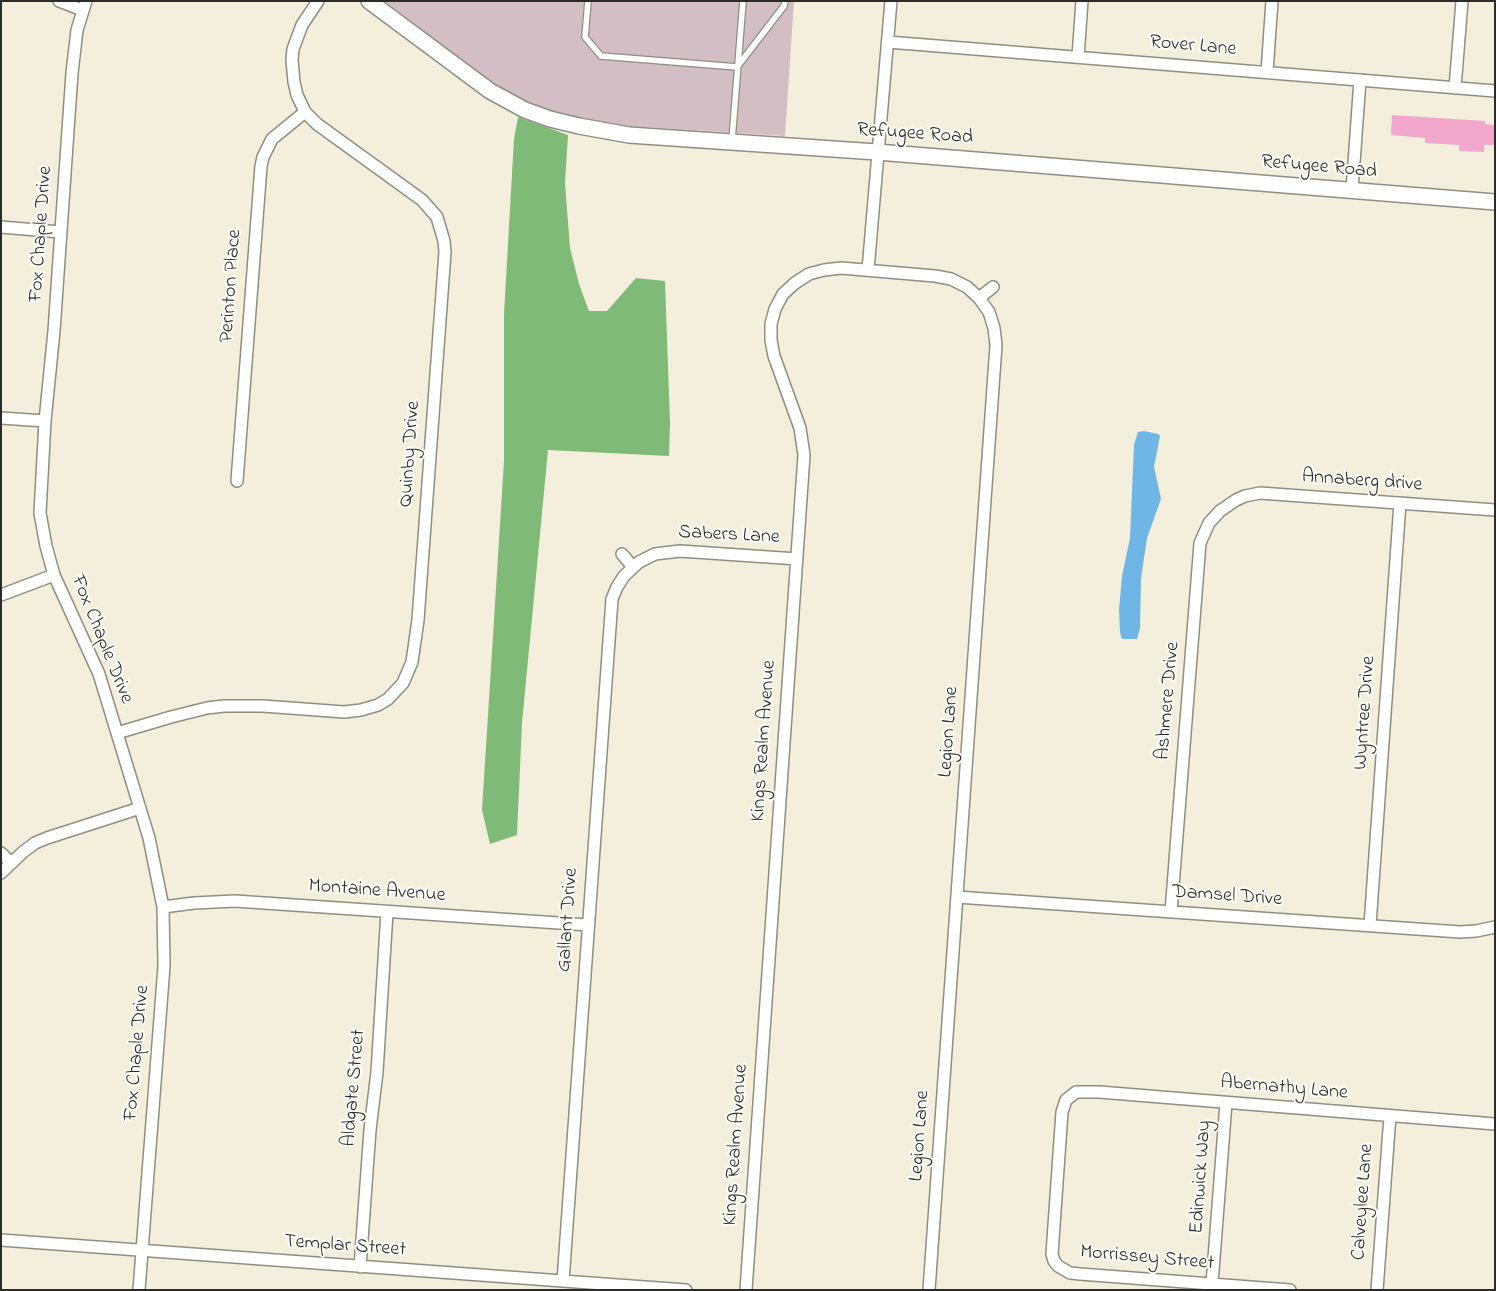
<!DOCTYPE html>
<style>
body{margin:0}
#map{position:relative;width:1496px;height:1291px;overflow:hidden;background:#f4efdc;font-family:"Indie Flower",sans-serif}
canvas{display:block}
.frame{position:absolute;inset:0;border:2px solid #2b2b2b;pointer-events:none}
</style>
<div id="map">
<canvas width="1496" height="1291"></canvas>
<div class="frame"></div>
</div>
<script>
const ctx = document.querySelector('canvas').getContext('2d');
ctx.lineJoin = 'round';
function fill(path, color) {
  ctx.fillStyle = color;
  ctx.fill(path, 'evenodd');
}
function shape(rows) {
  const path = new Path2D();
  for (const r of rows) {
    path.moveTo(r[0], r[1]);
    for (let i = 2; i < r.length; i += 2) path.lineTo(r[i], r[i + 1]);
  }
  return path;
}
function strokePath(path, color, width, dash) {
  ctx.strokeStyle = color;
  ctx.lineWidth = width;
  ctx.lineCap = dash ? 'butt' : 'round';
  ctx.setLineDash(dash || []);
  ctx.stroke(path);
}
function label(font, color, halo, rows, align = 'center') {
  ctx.font = font + ' "Indie Flower",sans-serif';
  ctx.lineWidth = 4;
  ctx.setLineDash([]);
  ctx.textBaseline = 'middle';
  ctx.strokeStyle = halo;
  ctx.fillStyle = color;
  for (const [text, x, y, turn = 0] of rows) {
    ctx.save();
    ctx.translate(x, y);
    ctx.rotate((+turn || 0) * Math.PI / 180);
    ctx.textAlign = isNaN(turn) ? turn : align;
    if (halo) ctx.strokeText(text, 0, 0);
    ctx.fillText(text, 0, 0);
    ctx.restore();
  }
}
fill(shape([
 [384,1,794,1,785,136,612,125,529,106,469,66]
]), '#d2bec4');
fill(shape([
 [518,117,568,135,565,183,570,248,579,284,589,311,607,311,636,278,665,281,670,423,669,456,548,450,522,723,517,835,490,844,482,810,504,461,504,314,514,139]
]), '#80ba78');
fill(shape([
 [1144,431,1158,434,1160,436,1154,467,1161,499,1147,538,1141,578,1140,628,1137,639,1122,639,1120,633,1119,610,1122,576,1130,538,1134,445,1138,432]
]), '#6fb6e6');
fill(shape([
 [1392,115,1485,121,1485,124,1495,125,1495,145,1484,145,1484,152,1459,151,1459,145,1425,143,1425,138,1391,135]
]), '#f2a7cc');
const lane = shape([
 [588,1,585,37,601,56,737,67],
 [737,67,784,6,785,1],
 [732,140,743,1]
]);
const street = shape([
 [59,1,82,10],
 [86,1,77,30,72,73,54,331,45,421,40,513,46,546,54,575,99,674,149,838,163,907,164,966,139,1290],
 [888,42,1495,91],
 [1078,57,1082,1],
 [1267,72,1272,1],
 [1455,88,1462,1],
 [1352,190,1360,80],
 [1,227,60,232],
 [868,270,891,1],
 [979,298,993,287],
 [1,418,45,421],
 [237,481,261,166,263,157,272,139,305,112],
 [622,554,633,567],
 [1,595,54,575],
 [117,733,171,717,207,708,224,706,263,706,344,712,361,710,378,705,388,699,403,683,412,662,418,620,445,252,444,241,437,217,422,200,317,124,305,112,297,95,294,82,292,60,293,49,302,25,318,1],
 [1,853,11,863],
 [1,873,23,852,35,843,47,838,140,808],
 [957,897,1460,932,1476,931,1495,927],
 [163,907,194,903,235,901,588,925],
 [1171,912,1200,543,1209,523,1220,511,1236,500,1245,496,1260,493,1495,510],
 [1370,925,1400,503],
 [1,1240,686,1290],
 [360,1267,370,1130,377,1072,387,912],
 [563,1281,612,599,617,587,624,576,639,562,655,554,680,551,797,559],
 [1212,1284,1226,1103],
 [746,1290,804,455,800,428,774,356,771,340,771,324,775,309,783,294,795,283,809,274,824,270,841,268,935,276,951,279,967,287,979,298,989,312,994,328,996,345,929,1290],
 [1290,1290,1080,1274,1070,1273,1058,1266,1054,1261,1052,1254,1062,1112,1066,1100,1076,1092,1099,1092,1495,1124],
 [1377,1290,1390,1116]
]);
const secondary = shape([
 [369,1,490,91,525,110,550,119,579,126,629,135,877,152,1495,202]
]);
strokePath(lane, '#908d84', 8);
strokePath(street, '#908d84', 14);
strokePath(secondary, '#908d84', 18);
strokePath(lane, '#fff', 5.5);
strokePath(street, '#fff', 11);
strokePath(secondary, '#fff', 15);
label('20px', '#2b2b2b', '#fdfcf7', [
 ["Rover Lane",1193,47,5],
 ["Refugee Road",915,135,4],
 ["Refugee Road",1319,168,5],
 ["Fox Chaple Drive",42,234,-86],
 ["Perinton Place",232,286,-86],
 ["Quinby Drive",411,454,-86],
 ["Annaberg drive",1362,482,4],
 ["Sabers Lane",729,536,3],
 ["Fox Chaple Drive",101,640,68],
 ["Ashmere Drive",1169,701,-85],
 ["Wyntree Drive",1366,713,-86],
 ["Legion Lane",950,732,-86],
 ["Kings Realm Avenue",765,741,-86],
 ["Montaine Avenue",377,892,4],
 ["Damsel Drive",1227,897,4],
 ["Gallant Drive",569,920,-86],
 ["Fox Chaple Drive",138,1053,-85],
 ["Aldgate Street",355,1088,-85],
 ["Abernathy Lane",1284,1089,5],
 ["Legion Lane",921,1136,-86],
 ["Kings Realm Avenue",737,1145,-86],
 ["Edinwick Way",1202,1177,-86],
 ["Calveylee Lane",1364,1202,-86],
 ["Templar Street",345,1247,4],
 ["Morrissey Street",1147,1259,5]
]);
</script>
